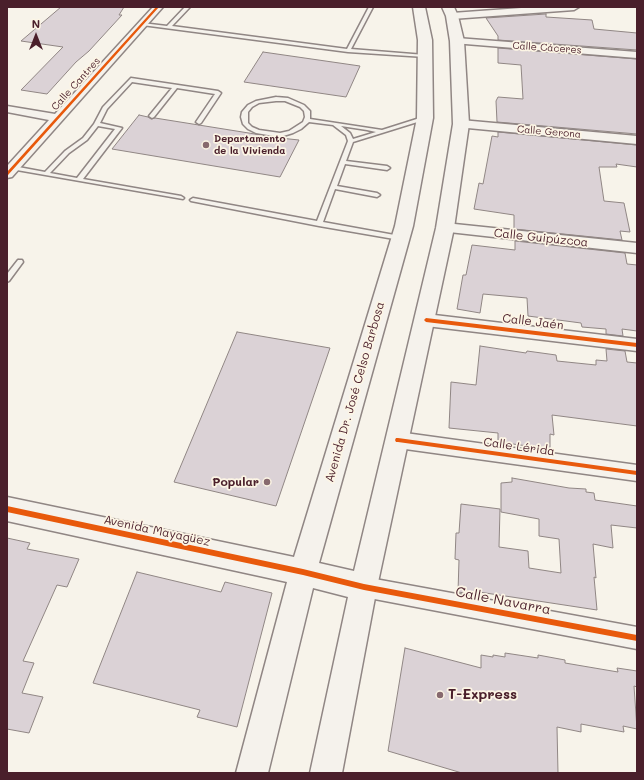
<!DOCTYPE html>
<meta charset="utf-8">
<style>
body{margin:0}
#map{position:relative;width:644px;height:780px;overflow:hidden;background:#f7f3ea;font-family:Mali,sans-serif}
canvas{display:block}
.frame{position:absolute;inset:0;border:8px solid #4a1f2b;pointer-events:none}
.north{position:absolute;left:16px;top:16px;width:40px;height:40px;-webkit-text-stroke:3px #fcf5e5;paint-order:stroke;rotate:0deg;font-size:11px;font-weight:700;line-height:16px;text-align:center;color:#4a1f2b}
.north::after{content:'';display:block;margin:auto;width:14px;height:18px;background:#4a1f2b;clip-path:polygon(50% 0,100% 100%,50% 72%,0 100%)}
</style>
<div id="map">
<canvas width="644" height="780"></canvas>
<div class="frame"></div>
<div class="north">N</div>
</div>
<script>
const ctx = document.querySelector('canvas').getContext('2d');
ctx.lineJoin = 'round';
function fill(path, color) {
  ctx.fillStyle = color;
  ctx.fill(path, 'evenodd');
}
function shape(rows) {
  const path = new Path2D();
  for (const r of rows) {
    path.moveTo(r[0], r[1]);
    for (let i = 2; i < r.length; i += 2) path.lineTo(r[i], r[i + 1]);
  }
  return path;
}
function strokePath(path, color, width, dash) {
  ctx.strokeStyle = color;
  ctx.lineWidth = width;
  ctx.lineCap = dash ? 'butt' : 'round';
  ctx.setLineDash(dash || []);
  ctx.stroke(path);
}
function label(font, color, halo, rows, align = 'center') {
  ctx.font = font + ' Mali,sans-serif';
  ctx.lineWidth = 3.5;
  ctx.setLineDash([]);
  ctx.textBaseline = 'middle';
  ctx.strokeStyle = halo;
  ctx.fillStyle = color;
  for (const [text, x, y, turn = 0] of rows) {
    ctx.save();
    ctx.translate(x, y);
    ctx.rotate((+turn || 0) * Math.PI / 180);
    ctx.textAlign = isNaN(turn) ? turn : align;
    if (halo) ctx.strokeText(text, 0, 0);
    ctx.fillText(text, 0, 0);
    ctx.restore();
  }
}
const building = shape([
 [61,7,124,7,119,15,122,15,89,51,76,62,47,94,21,90,63,47,21,41,61,7],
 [546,14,546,17,592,20,594,29,637,33,637,50,498,40,498,36,486,18,546,14],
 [498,48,637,59,637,134,497,122,496,101,498,97,523,99,521,65,498,63,498,48],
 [263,52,360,66,346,97,244,82,263,52],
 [139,115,148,117,151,119,155,118,280,138,299,140,280,177,112,149,139,115],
 [498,132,637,145,637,167,616,164,617,167,599,167,604,201,624,203,630,232,620,231,622,240,514,229,514,215,474,209,479,183,483,184,492,136,498,137,498,132],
 [515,241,625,253,627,264,637,265,637,331,622,329,623,336,606,334,606,329,582,327,581,323,528,316,527,298,483,294,480,313,457,309,463,275,466,275,472,245,515,250,515,241],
 [237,332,330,348,276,506,174,482,237,332],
 [480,346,526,353,527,351,556,355,557,361,596,365,596,360,607,361,606,349,625,351,627,362,637,363,637,426,552,415,554,435,550,434,550,449,498,442,498,433,449,428,451,382,476,385,480,346],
 [512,478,569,488,586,489,586,492,594,493,595,500,637,506,637,528,611,525,613,548,593,544,596,578,594,577,597,610,479,592,479,595,458,592,459,560,455,559,456,533,459,533,461,504,500,509,499,547,528,551,529,568,561,573,559,539,539,536,539,519,501,512,501,483,512,482,512,478],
 [7,538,30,543,27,549,79,559,67,587,57,585,23,661,34,663,22,693,43,697,29,733,7,729,7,538],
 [137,572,221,592,225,582,272,593,237,727,197,717,200,710,93,683,137,572],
 [405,648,481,668,481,655,493,657,493,655,505,657,505,653,538,658,538,655,565,660,565,663,618,672,617,668,637,671,637,687,634,686,637,729,623,726,624,732,581,724,581,732,557,727,558,773,462,773,388,751,405,648]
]);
fill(building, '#dbd2d6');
strokePath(building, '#908684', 1);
const lane = shape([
 [185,7,190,7,172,26,347,49,369,7,373,7,351,49,425,55,427,56,425,57,348,52,142,25,140,24,142,23,167,26,185,7],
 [131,78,218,91,221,93,201,123,199,124,196,122,215,94,177,88,154,117,152,118,149,116,172,88,132,82,107,109,100,123,122,128,83,179,181,196,184,198,183,199,11,169,10,168,13,166,45,172,65,151,83,138,94,124,103,107,131,78],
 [98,126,115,129,77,178,50,173,69,153,87,140,98,126],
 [276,97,288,98,304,105,310,111,310,119,382,130,423,117,427,117,427,119,353,142,346,161,387,166,390,168,387,170,345,164,337,186,377,193,380,195,377,197,335,189,323,222,400,236,403,238,402,240,400,240,319,226,191,201,190,200,193,198,317,221,348,141,346,135,333,125,309,122,301,129,293,133,280,137,256,133,248,129,243,124,241,117,242,112,248,105,256,101,276,97],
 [276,101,285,101,300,107,304,111,305,117,303,122,289,131,280,133,259,130,252,127,248,123,248,112,252,107,259,103,276,101],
 [341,126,367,130,376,132,353,139,350,133,341,126],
 [18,260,22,260,23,262,9,281,7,282,7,274,18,260]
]);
const street = shape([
 [153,7,163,7,12,177,7,178,7,166,49,120,7,112,7,106,55,114,153,7],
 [535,7,579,7,574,10,452,19,447,16,452,13,535,7],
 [457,38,637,52,637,58,453,43,452,41,457,38],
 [461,120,637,136,637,144,457,127,455,124,457,121,461,120],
 [445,223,637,243,637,253,440,231,438,228,440,225,445,223],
 [426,314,637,339,637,351,426,326,420,324,418,320,420,316,426,314],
 [398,432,637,465,637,481,398,448,392,445,389,440,392,435,398,432],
 [364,577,637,627,637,649,364,597,357,594,354,587,357,580,364,577]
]);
const secondary = shape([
 [413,7,425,7,432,40,433,118,413,226,319,563,354,571,436,228,453,124,450,41,446,16,442,7,454,7,458,16,464,41,469,124,454,228,377,587,342,773,310,773,348,597,313,588,268,773,236,773,287,582,7,521,7,497,294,557,395,226,417,118,418,40,413,7]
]);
strokePath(lane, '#908684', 3);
strokePath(street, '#908684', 3);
strokePath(secondary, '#908684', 3);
fill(lane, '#f5f2ec');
fill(street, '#f5f2ec');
fill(secondary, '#f5f2ec');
fill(shape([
 [156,7,159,7,8,175,7,175,7,172,156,7],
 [426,318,637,343,637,347,426,322,424,320,426,318],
 [396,438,398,438,637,471,637,475,398,442,396,442,395,440,396,438],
 [7,506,303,569,364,584,637,635,637,641,364,590,303,575,7,512,7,506]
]), '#e8590c');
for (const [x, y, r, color] of [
 [206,145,4,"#87696e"],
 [267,482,4,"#87696e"],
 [440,695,4,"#87696e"]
]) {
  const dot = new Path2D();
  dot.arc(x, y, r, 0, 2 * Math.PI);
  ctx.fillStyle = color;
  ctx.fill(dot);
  strokePath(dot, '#fcf5e5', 1.5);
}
label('10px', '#4a1f2b', '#fcf5e5', [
 ["Calle Cáceres",547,48,4],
 ["Calle Cantres",76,84,-48],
 ["Calle Gerona",549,132,5]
]);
label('bold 10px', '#4a1f2b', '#fcf5e5', [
 ["Departamento",214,139],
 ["de la Vivienda",214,151]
], 'left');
label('12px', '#4a1f2b', '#fcf5e5', [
 ["Calle Guipúzcoa",541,238,6],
 ["Calle Jaén",533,322,7],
 ["Avenida Dr. José Celso Barbosa",355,392,-74],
 ["Calle Lérida",519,447,8],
 ["Avenida Mayagüez",157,531,12]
]);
label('bold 12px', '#4a1f2b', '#fcf5e5', [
 ["Popular",259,482]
], 'right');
label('14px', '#4a1f2b', '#fcf5e5', [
 ["Calle Navarra",503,601,11]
]);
label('bold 14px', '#4a1f2b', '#fcf5e5', [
 ["T-Express",448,695]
], 'left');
</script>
